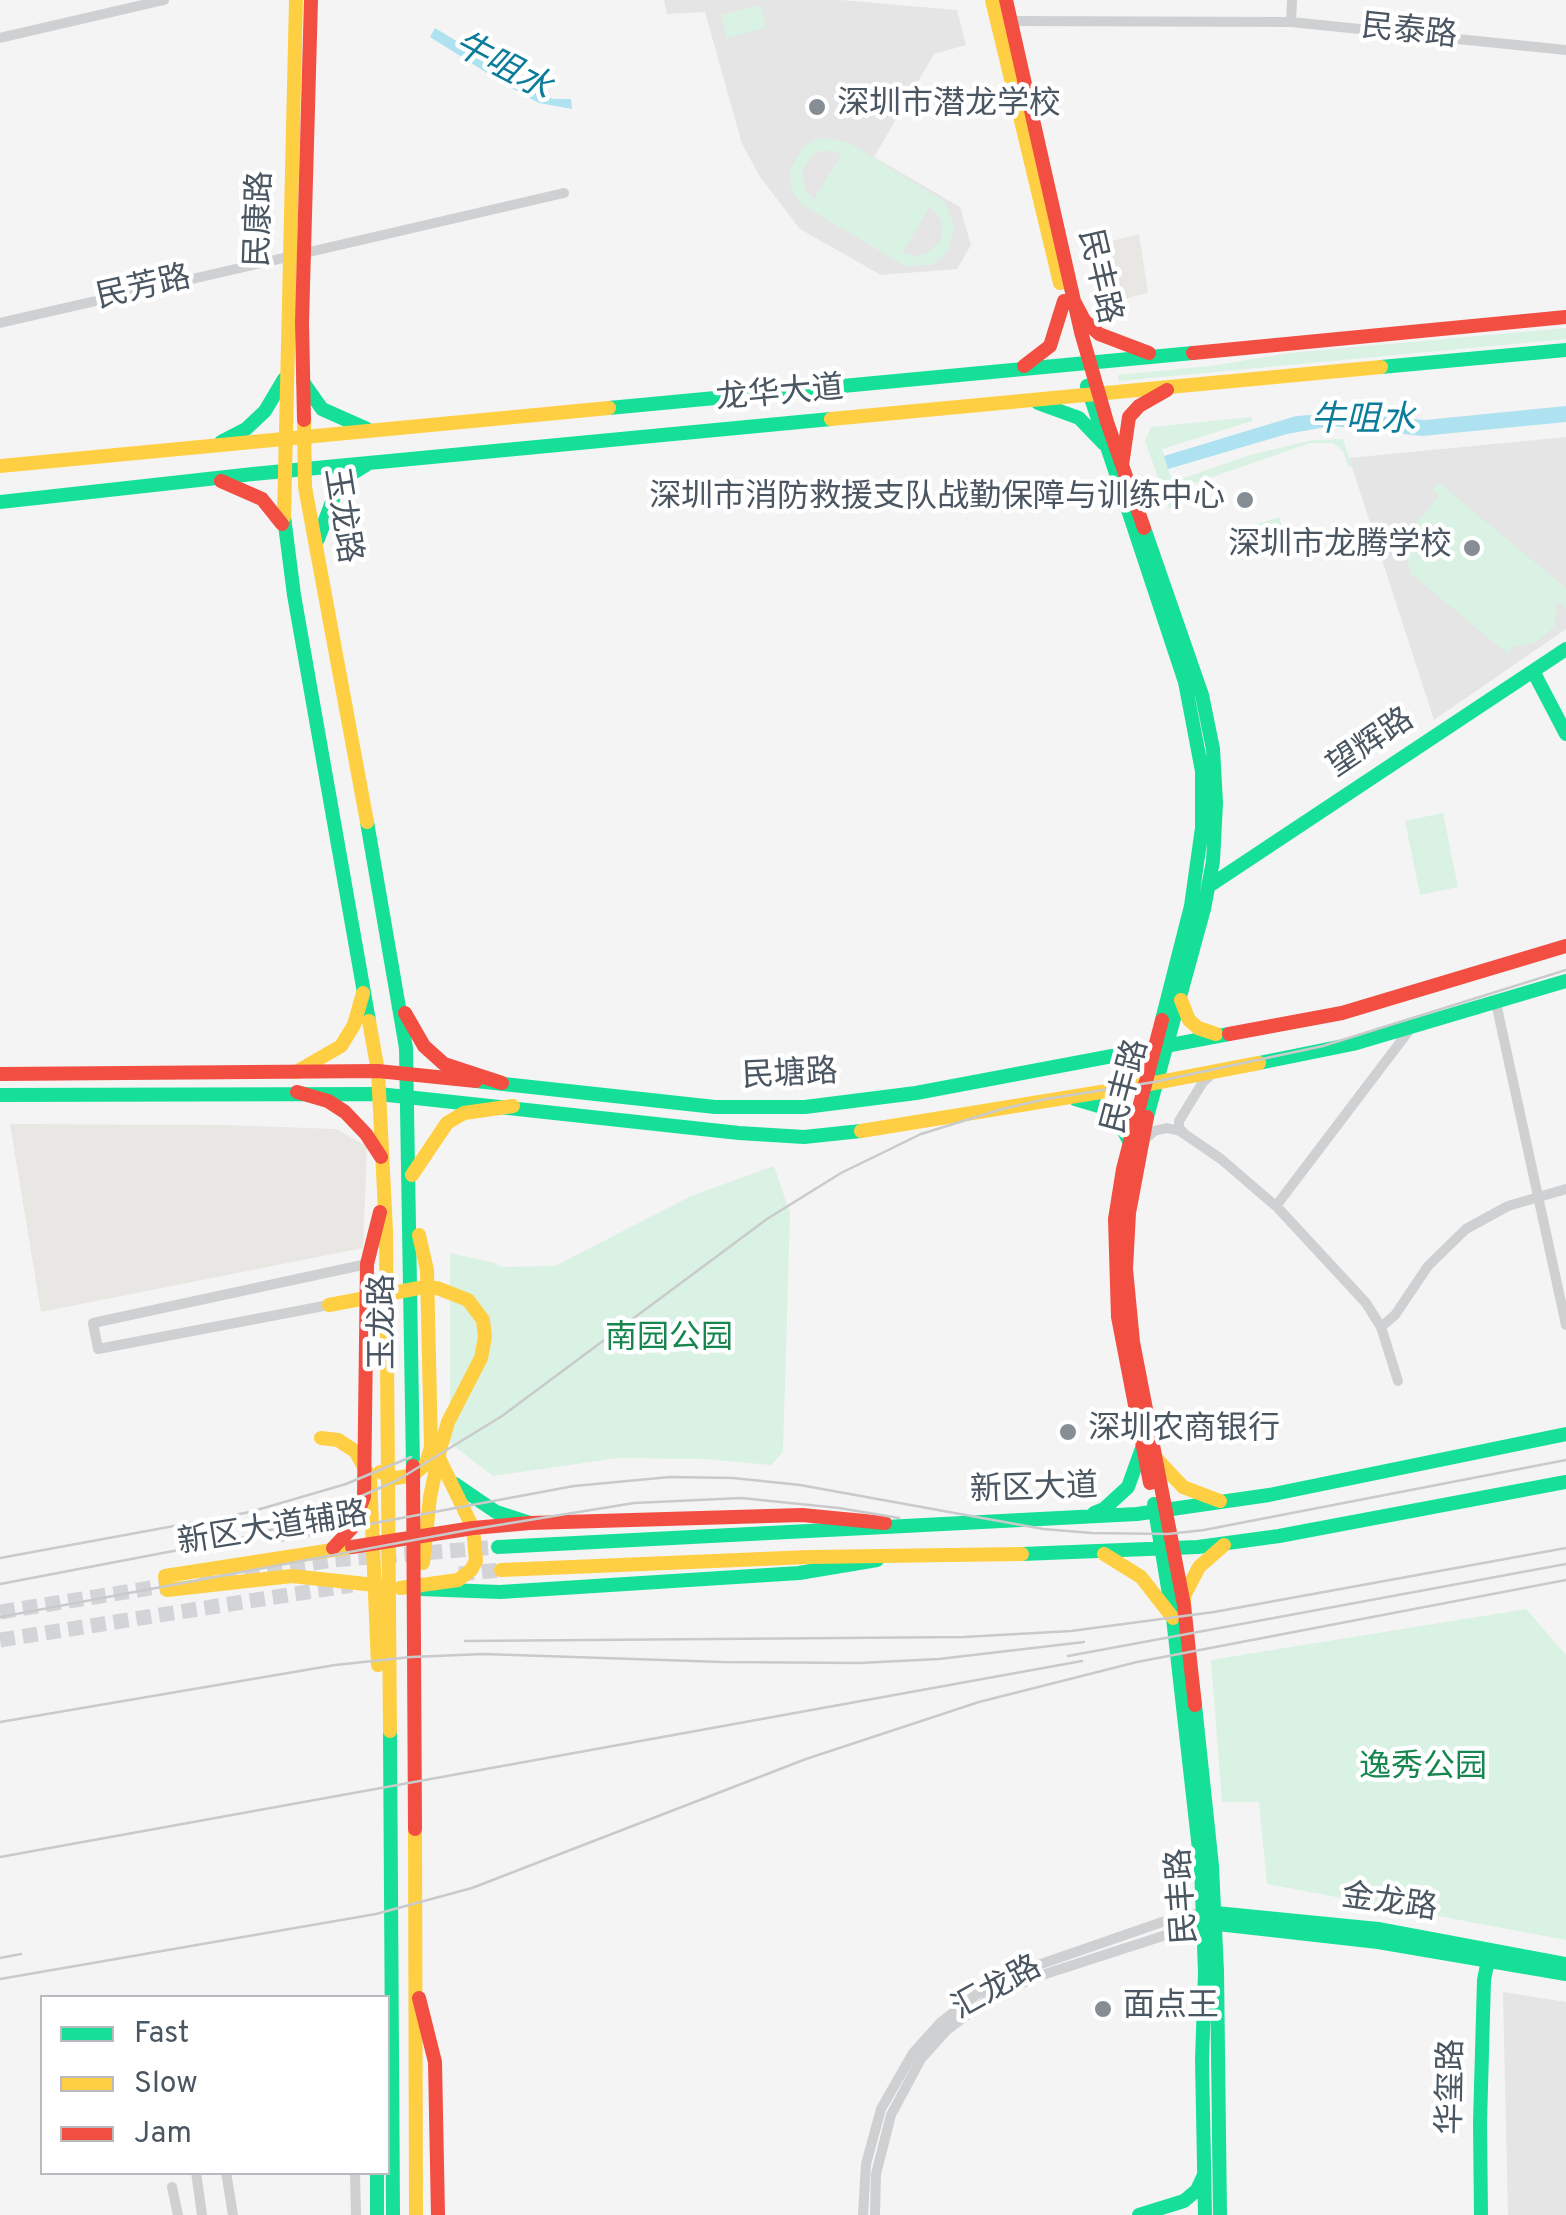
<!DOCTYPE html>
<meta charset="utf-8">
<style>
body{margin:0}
#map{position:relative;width:1566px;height:2215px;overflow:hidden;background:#f4f4f4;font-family:Overpass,sans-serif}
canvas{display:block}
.legend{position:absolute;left:40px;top:1995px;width:350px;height:180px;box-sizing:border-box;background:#fff;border:2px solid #b7bbc0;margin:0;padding:12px 18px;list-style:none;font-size:30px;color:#4a5661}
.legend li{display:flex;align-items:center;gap:20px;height:50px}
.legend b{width:50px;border:2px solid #b7bbc0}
</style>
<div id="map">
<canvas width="1566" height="2215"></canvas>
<ul class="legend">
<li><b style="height:12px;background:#16e098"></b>Fast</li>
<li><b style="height:12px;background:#ffcf43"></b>Slow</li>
<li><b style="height:12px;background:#f24e42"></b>Jam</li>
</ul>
</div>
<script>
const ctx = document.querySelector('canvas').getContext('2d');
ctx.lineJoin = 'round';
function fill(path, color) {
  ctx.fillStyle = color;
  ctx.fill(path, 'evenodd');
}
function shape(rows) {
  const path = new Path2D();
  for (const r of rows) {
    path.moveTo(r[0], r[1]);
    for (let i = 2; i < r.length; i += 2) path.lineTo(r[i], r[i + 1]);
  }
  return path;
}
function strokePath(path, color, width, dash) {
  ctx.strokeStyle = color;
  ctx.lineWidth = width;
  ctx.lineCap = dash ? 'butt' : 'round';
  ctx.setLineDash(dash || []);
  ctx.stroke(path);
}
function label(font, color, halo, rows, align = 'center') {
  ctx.font = font + ' Overpass,"Noto Sans SC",sans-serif';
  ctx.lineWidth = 9;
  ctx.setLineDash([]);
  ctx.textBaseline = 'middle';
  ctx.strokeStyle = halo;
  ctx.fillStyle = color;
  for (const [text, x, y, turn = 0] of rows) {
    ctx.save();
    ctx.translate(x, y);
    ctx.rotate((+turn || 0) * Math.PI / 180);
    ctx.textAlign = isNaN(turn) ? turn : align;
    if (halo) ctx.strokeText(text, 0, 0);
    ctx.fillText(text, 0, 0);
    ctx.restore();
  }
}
fill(shape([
 [1139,234,1148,293,1106,303,1092,246],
 [10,1124,223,1125,336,1129,367,1146,363,1248,41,1312]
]), '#e8e7e3');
fill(shape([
 [664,0,841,0,957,10,966,45,934,54,874,157,960,207,971,245,957,269,881,275,800,229,760,177,742,144,705,12,667,14],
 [1566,437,1566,629,1434,720,1349,458],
 [1503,1992,1566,2002,1566,2215,1508,2215]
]), '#e6e5e6');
fill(shape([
 [761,5,766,28,727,38,721,15],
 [821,138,848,142,944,201,955,226,947,253,932,265,905,266,801,204,791,188,790,170,804,146],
 [824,150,842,154,814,199,805,190,802,172,812,155],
 [930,206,942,221,941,240,927,253,915,256,903,252],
 [1566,328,1566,339,1119,381,1118,375,1210,366,1290,353],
 [1252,417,1252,421,1162,449,1170,475,1181,479,1250,455,1313,440,1343,439,1352,467,1348,466,1343,451,1333,443,1310,443,1184,487,1177,507,1169,508,1145,441,1151,427],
 [1439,483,1566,588,1566,608,1557,601,1554,627,1535,643,1513,647,1508,654,1409,572,1411,569,1404,556,1403,540,1439,496,1433,490],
 [1279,517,1288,545,1242,560,1233,532],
 [1443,813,1458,887,1420,895,1405,821],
 [774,1166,790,1213,783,1452,771,1465,704,1459,618,1458,493,1476,450,1443,450,1253,495,1263,501,1267,555,1266,691,1196],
 [1526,1609,1566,1655,1566,1940,1267,1884,1259,1802,1222,1802,1211,1660]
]), '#d9f2e3');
fill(shape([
 [435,28,539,91,553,99,571,99,572,109,539,103,506,85,430,37],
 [1566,406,1566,422,1422,436,1332,426,1287,434,1168,469,1164,456,1296,416,1340,413,1425,420]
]), '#aee2f0');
strokePath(shape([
 [459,1574,501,1570],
 [199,1580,334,1560,498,1547],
 [0,1612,176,1584],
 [0,1640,352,1585]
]), '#d2d4d7', 15, [15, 8]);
strokePath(shape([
 [1011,21,1291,22,1566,50],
 [1291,22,1292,0],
 [0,38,164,0],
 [305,253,564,193],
 [0,323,288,257],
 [1496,1003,1566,1325],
 [1183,1132,1179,1128,1179,1121,1203,1082,1213,1073],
 [1141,1143,1154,1131,1167,1128,1180,1131,1221,1159,1278,1208,1366,1303,1381,1327,1398,1381],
 [1276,1206,1411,1028],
 [329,1305,98,1349,93,1323,367,1264],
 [1381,1327,1395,1315,1428,1266,1466,1229,1508,1206,1566,1189],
 [196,2172,202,2215],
 [226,2172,233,2215],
 [355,2172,356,2215],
 [172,2187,178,2215],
 [863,2215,866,2164,881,2109,913,2053,940,2023,977,1994,1018,1972,1168,1920,1203,1912],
 [875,2215,876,2174,891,2115,921,2059,947,2030,986,2001,1033,1978,1203,1923]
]), '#ced0d2', 10);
strokePath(shape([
 [1381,367,1566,350],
 [303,382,322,409,367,429],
 [1087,386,1185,682,1202,771,1202,828,1191,906,1162,1020],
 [1038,403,1079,418,1104,444],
 [609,408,1193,353],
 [221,442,246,429,265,411,284,379],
 [0,502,253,474,831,419],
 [284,517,294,595,369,1021],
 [1144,528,1202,695,1213,749,1216,803,1213,861,1204,909,1147,1117],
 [318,539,335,494,353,473,366,465],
 [1533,671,1566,734],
 [367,822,406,1048,413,1466],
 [1209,886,1566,649],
 [1259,1063,1353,1044,1566,981],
 [476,1081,715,1107,805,1107,916,1093,1229,1034],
 [0,1095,379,1094,739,1133,804,1137,861,1131],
 [1075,1099,1102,1107,1116,1116,1129,1141],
 [455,1484,496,1512,530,1523],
 [1154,1504,1173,1618,1201,1867,1205,1972,1202,2060,1205,2215],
 [1094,1513,1104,1509,1128,1487,1142,1448],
 [498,1547,1137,1514,1269,1495,1566,1434],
 [1022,1554,1198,1547,1279,1536,1566,1482],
 [420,1589,500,1592,799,1573,877,1560],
 [1195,1705,1212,1866,1217,1971,1220,2215],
 [390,1731,393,2215],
 [1206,1912,1378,1929,1566,1964],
 [1209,1923,1378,1942,1566,1974],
 [377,2172,377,2215],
 [1139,2215,1184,2201,1197,2190,1204,2175],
 [1481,2215,1480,2123,1484,1980,1488,1960]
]), '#16e098', 14);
strokePath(shape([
 [992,0,1060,283],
 [831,419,1381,367],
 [304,420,305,487,367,822],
 [0,466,609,408],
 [284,517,296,0],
 [1181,1000,1189,1020,1198,1028,1216,1034],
 [369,1021,378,1071,386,1231,390,1731],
 [296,1072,341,1046,354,1025,363,993],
 [861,1131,1144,1085,1259,1063],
 [412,1175,447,1123,464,1113,513,1106],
 [329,1305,419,1288,437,1288,468,1300,483,1320,485,1337,481,1358,448,1422,441,1446,430,1497,423,1563],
 [321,1438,338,1440,355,1451,370,1477,378,1665],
 [1155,1457,1183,1487,1220,1501],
 [380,1472,396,1478,413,1475,426,1464,431,1447,427,1270,419,1235],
 [352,1547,165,1576,167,1590,292,1576,384,1586],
 [1104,1554,1141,1577,1173,1618],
 [501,1570,809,1557,1022,1554],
 [400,1588,458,1580,471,1570,476,1561,473,1528,437,1454],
 [1184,1605,1184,1596,1199,1567,1224,1545],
 [415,1829,416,2215]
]), '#ffcf43', 14);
strokePath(shape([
 [1006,0,1081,332,1107,422,1144,528],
 [1074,301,1084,320,1099,334,1149,353],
 [1193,353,1566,317],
 [1024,366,1050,346,1064,301],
 [304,420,302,322,311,0],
 [1122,465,1129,417,1139,406,1167,390],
 [221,481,262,499,282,524],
 [405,1013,424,1046,444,1064,502,1083],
 [1229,1034,1342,1013,1566,946],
 [0,1074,378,1071,476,1081],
 [297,1092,328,1101,345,1112,366,1134,381,1157],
 [1147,1117,1129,1213,1126,1269,1133,1342,1184,1605,1195,1705],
 [413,1466,415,1829],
 [1150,1483,1118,1317,1115,1219,1123,1169,1162,1020],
 [352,1547,473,1528,530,1523,802,1515,885,1523],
 [333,1548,351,1529,364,1497,367,1264,380,1212],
 [419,1998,435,2062,438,2215]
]), '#f24e42', 14);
strokePath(shape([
 [278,1541,574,1486,670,1477,733,1478,800,1485,1043,1529,1092,1533,1168,1534,1204,1530,1566,1460],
 [0,1558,250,1512,346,1484,411,1457],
 [0,1584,252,1536,322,1513,396,1481,502,1416,767,1219,841,1173,921,1134,1002,1109,1046,1099,1154,1082,1323,1046,1566,970],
 [0,1617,468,1530,634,1503,741,1498,839,1508,899,1518],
 [465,1641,964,1637,1071,1631,1214,1612,1566,1548],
 [1068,1656,1566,1564],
 [0,1722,335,1665,411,1657,484,1654,722,1662,859,1663,939,1659,1084,1642],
 [0,1857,1082,1661],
 [0,1958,21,1954],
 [0,1979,376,1914,472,1888,806,1759,979,1702,1137,1662,1566,1580]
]), '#c9cacc', 2.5);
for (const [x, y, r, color] of [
 [817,107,10,"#868d94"],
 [1245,500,10,"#868d94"],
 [1472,548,10,"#868d94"],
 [1068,1432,10,"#868d94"],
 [1103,2009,10,"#868d94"]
]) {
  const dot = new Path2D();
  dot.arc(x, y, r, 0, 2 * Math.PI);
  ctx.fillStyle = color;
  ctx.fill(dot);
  strokePath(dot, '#fff', 4);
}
label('32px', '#4a5661', '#fff', [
 ["民泰路",1409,34,6],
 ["民康路",262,219,-88],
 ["民丰路",1097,277,77],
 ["民芳路",144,290,-13],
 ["龙华大道",780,396,-5],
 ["玉龙路",340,516,81],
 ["望辉路",1372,745,-34],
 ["民塘路",790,1077,-3],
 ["民丰路",1128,1087,-75],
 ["玉龙路",386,1322,-90],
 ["新区大道",1034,1491,-2],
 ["新区大道辅路",273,1531,-9],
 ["民丰路",1185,1896,-94],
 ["金龙路",1389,1905,8],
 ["汇龙路",998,1990,-29],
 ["华玺路",1454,2087,-89]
]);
label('32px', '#4a5661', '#fff', [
 ["深圳市潜龙学校",837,107],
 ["深圳市消防救援支队战勤保障与训练中心",1225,500,"right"],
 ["深圳市龙腾学校",1452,548,"right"],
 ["深圳农商银行",1088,1432],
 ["面点王",1123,2009]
], 'left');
label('32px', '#17864f', '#fff', [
 ["南园公园",669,1341],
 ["逸秀公园",1423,1770]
]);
label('italic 35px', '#0c7c9b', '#fff', [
 ["牛咀水",501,69,28],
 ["牛咀水",1363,423]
]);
</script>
